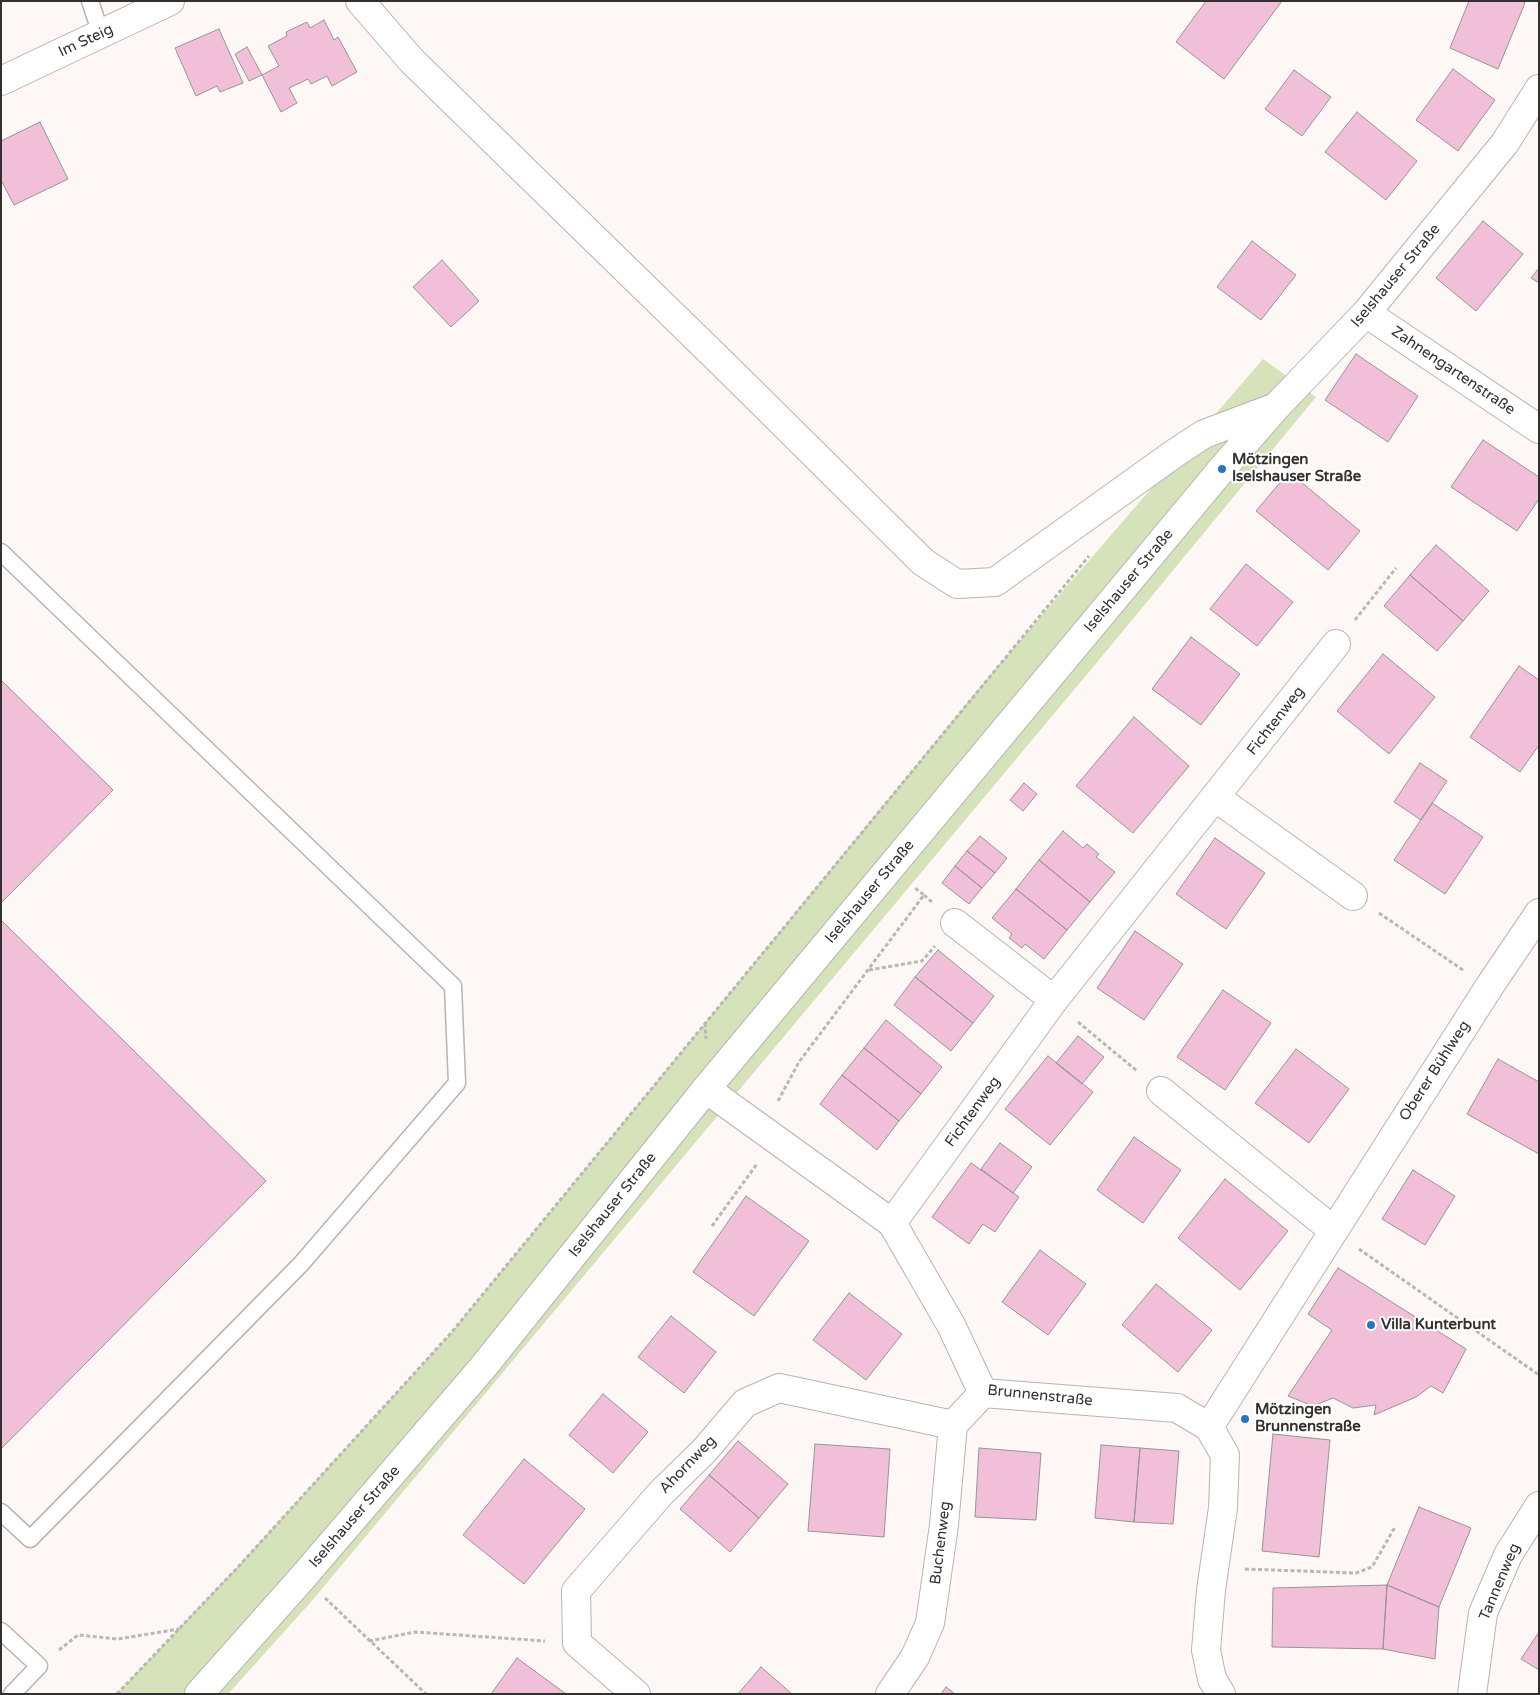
<!DOCTYPE html>
<meta charset="utf-8">
<style>
body{margin:0}
#map{position:relative;width:1540px;height:1695px;overflow:hidden;background:#fdf8f6;font-family:"Varela Round",sans-serif}
canvas{display:block}
.frame{position:absolute;inset:0;border:2px solid #333130;pointer-events:none}
</style>
<div id="map">
<canvas width="1540" height="1695"></canvas>
<div class="frame"></div>
</div>
<script>
const ctx = document.querySelector('canvas').getContext('2d');
ctx.lineJoin = 'round';
function fill(path, color) {
  ctx.fillStyle = color;
  ctx.fill(path, 'evenodd');
}
function shape(rows) {
  const path = new Path2D();
  for (const r of rows) {
    path.moveTo(r[0], r[1]);
    for (let i = 2; i < r.length; i += 2) path.lineTo(r[i], r[i + 1]);
  }
  return path;
}
function strokePath(path, color, width, dash) {
  ctx.strokeStyle = color;
  ctx.lineWidth = width;
  ctx.lineCap = dash ? 'butt' : 'round';
  ctx.setLineDash(dash || []);
  ctx.stroke(path);
}
function label(font, color, halo, rows, align = 'center') {
  ctx.font = font + ' "Varela Round",sans-serif';
  ctx.lineWidth = 4;
  ctx.setLineDash([]);
  ctx.textBaseline = 'middle';
  ctx.strokeStyle = halo;
  ctx.fillStyle = color;
  for (const [text, x, y, turn = 0] of rows) {
    ctx.save();
    ctx.translate(x, y);
    ctx.rotate((+turn || 0) * Math.PI / 180);
    ctx.textAlign = isNaN(turn) ? turn : align;
    if (halo) ctx.strokeText(text, 0, 0);
    ctx.fillText(text, 0, 0);
    ctx.restore();
  }
}
fill(shape([
 [1263,359,1316,397,1099,660,310,1603,228,1694,117,1694,239,1565,451,1333,986,680]
]), '#d6e2b9');
const building = shape([
 [1206,1,1282,1,1224,79,1176,42,1206,1],
 [1469,1,1522,1,1525,3,1498,69,1450,48,1469,1],
 [324,20,334,40,338,37,357,72,332,86,327,76,311,84,308,79,289,88,297,103,281,112,262,75,279,66,268,46,287,36,286,32,307,22,310,28,324,20],
 [219,29,243,83,220,92,217,86,196,96,175,48,219,29],
 [247,47,262,75,249,81,235,54,247,47],
 [1453,69,1495,100,1458,151,1416,120,1453,69],
 [1294,70,1331,97,1302,136,1265,109,1294,70],
 [1357,112,1417,161,1386,200,1325,152,1357,112],
 [40,122,68,179,14,205,1,180,1,141,40,122],
 [1483,221,1523,254,1476,311,1436,278,1483,221],
 [1252,241,1296,275,1261,320,1217,287,1252,241],
 [442,260,479,301,451,327,413,287,442,260],
 [1539,268,1539,283,1531,278,1539,268],
 [1356,354,1418,396,1388,442,1325,400,1356,354],
 [1483,440,1539,477,1539,499,1517,531,1451,487,1483,440],
 [1289,472,1360,531,1328,570,1256,511,1289,472],
 [1436,545,1489,591,1463,621,1410,575,1436,545],
 [1246,564,1293,602,1257,646,1210,609,1246,564],
 [1410,575,1463,621,1437,651,1384,606,1410,575],
 [1191,637,1240,674,1201,725,1152,689,1191,637],
 [1383,654,1435,697,1389,754,1337,711,1383,654],
 [1519,666,1539,680,1539,745,1520,772,1470,737,1519,666],
 [1,680,113,790,1,903,1,680],
 [1134,717,1189,766,1133,833,1076,786,1134,717],
 [1420,763,1447,781,1421,820,1394,802,1420,763],
 [1024,783,1037,794,1023,811,1010,800,1024,783],
 [1432,803,1483,837,1445,894,1394,860,1432,803],
 [1063,831,1083,848,1087,844,1099,854,1096,857,1115,872,1090,902,1039,860,1063,831],
 [980,836,1007,858,995,873,967,851,980,836],
 [1215,838,1265,873,1226,929,1176,894,1215,838],
 [967,851,995,873,982,888,955,866,967,851],
 [1039,860,1090,902,1067,930,1016,889,1039,860],
 [955,866,982,888,969,904,942,883,955,866],
 [1016,889,1067,930,1044,959,1025,944,1022,948,1009,938,1012,934,992,918,1016,889],
 [1,920,266,1181,1,1449,1,920],
 [1135,931,1183,964,1144,1020,1097,988,1135,931],
 [938,950,994,996,973,1023,915,977,938,950],
 [915,977,973,1023,951,1051,894,1005,915,977],
 [1223,990,1271,1023,1225,1090,1177,1057,1223,990],
 [886,1020,942,1067,921,1094,864,1048,886,1020],
 [1078,1036,1104,1057,1082,1084,1056,1063,1078,1036],
 [864,1048,921,1094,899,1121,842,1075,864,1048],
 [1296,1049,1349,1089,1309,1143,1255,1103,1296,1049],
 [1048,1056,1093,1092,1050,1145,1005,1109,1048,1056],
 [1498,1059,1539,1082,1539,1154,1467,1114,1498,1059],
 [842,1075,899,1121,877,1150,820,1104,842,1075],
 [1134,1137,1181,1170,1143,1223,1097,1190,1134,1137],
 [1000,1143,1032,1167,1013,1193,981,1169,1000,1143],
 [971,1163,1019,1197,995,1232,983,1224,969,1244,932,1217,971,1163],
 [1413,1170,1455,1196,1425,1245,1382,1219,1413,1170],
 [1225,1179,1288,1231,1240,1290,1178,1238,1225,1179],
 [746,1196,809,1241,754,1316,693,1272,746,1196],
 [1040,1250,1086,1284,1048,1335,1002,1302,1040,1250],
 [1338,1268,1466,1349,1443,1393,1431,1386,1416,1397,1374,1415,1376,1405,1353,1408,1333,1398,1313,1406,1288,1396,1332,1330,1308,1314,1338,1268],
 [1156,1284,1212,1330,1178,1372,1122,1325,1156,1284],
 [849,1293,902,1334,866,1380,813,1340,849,1293],
 [671,1316,716,1352,684,1393,638,1357,671,1316],
 [603,1394,648,1432,613,1473,569,1435,603,1394],
 [1273,1434,1330,1440,1319,1557,1262,1551,1273,1434],
 [738,1441,788,1484,759,1518,709,1475,738,1441],
 [815,1444,890,1449,884,1537,808,1531,815,1444],
 [1101,1445,1140,1448,1134,1522,1095,1518,1101,1445],
 [979,1448,1041,1453,1036,1520,975,1517,979,1448],
 [1140,1448,1179,1451,1173,1524,1134,1522,1140,1448],
 [524,1459,585,1509,524,1584,463,1535,524,1459],
 [709,1475,759,1518,730,1552,680,1509,709,1475],
 [1419,1507,1471,1528,1439,1607,1387,1585,1419,1507],
 [1387,1585,1439,1607,1435,1659,1383,1649,1387,1585],
 [1387,1585,1383,1649,1272,1647,1273,1588,1387,1585],
 [1539,1632,1539,1670,1521,1659,1539,1632],
 [517,1658,566,1694,491,1694,517,1658],
 [761,1667,792,1694,738,1694,761,1667],
 [946,1687,955,1694,941,1694,946,1687]
]);
fill(building, '#f1bfd8');
strokePath(building, '#989496', 1);
const service = shape([
 [90,1,101,34],
 [1,552,453,986,457,1083,301,1264,30,1539,1,1512],
 [1,1631,39,1666,12,1694]
]);
const minor = shape([
 [360,1,412,61,722,363,923,562,957,584,995,582,1175,453,1204,434,1276,407],
 [1,81,170,1],
 [1366,313,1539,429],
 [1215,797,1353,896],
 [955,923,1054,1000],
 [706,1089,892,1223,951,1325,983,1393,1177,1408,1209,1427,1225,1455,1223,1508,1211,1590,1206,1650,1212,1679,1221,1694],
 [1161,1091,1333,1230],
 [892,1223,1054,1000,1336,644],
 [1209,1427,1489,987,1539,913],
 [636,1694,577,1643,576,1591,661,1493,704,1451,745,1403,779,1388,953,1425],
 [890,1694,915,1657,930,1623,944,1525,953,1425,983,1393],
 [1472,1694,1483,1613,1508,1555,1539,1506]
]);
const tertiary = shape([
 [199,1694,303,1577,484,1366,706,1089,1222,469,1276,407,1366,313,1505,143,1539,89]
]);
strokePath(service, '#b8b4b2', 19);
strokePath(minor, '#b8b4b2', 30);
strokePath(tertiary, '#b8b4b2', 30);
strokePath(shape([
 [1355,620,1396,568],
 [924,895,933,903],
 [1379,913,1463,970],
 [869,970,922,961,935,946],
 [1078,1022,1137,1071],
 [705,1023,706,1039],
 [778,1101,799,1062,924,895,915,888],
 [712,1226,757,1164],
 [1359,1249,1539,1375],
 [1245,1569,1356,1573,1372,1567,1395,1527],
 [325,1598,426,1694],
 [369,1641,415,1632,545,1641],
 [59,1650,78,1635,118,1639,179,1629],
 [117,1694,239,1566,451,1333,1089,556]
]), '#bbb7b5', 3, [4, 2.5]);
strokePath(service, '#fff', 16);
strokePath(minor, '#fff', 28);
strokePath(tertiary, '#fff', 28);
for (const [x, y, r, color] of [
 [1222,469,5,"#2973c3"],
 [1371,1325,5,"#2973c3"],
 [1245,1419,5,"#2973c3"]
]) {
  const dot = new Path2D();
  dot.arc(x, y, r, 0, 2 * Math.PI);
  ctx.fillStyle = color;
  ctx.fill(dot);
  strokePath(dot, '#fff', 2);
}
label('15px', '#333130', '#fff', [
 ["Im Steig",86,41,-25],
 ["Iselshauser Straße",1396,276,-50],
 ["Zahnengartenstraße",1453,371,34],
 ["Iselshauser Straße",1129,581,-50],
 ["Fichtenweg",1276,721,-52],
 ["Iselshauser Straße",870,892,-50],
 ["Oberer Bühlweg",1435,1071,-57],
 ["Fichtenweg",973,1112,-54],
 ["Iselshauser Straße",613,1205,-51],
 ["Brunnenstraße",1040,1396,6],
 ["Ahornweg",688,1465,-46],
 ["Iselshauser Straße",355,1517,-49],
 ["Buchenweg",941,1543,-83],
 ["Tannenweg",1500,1582,-67]
]);
label('bold 15px', '#333130', '#fff', [
 ["Mötzingen",1232,460],
 ["Iselshauser Straße",1232,477],
 ["Villa Kunterbunt",1381,1325],
 ["Mötzingen",1255,1410],
 ["Brunnenstraße",1255,1427]
], 'left');
</script>
